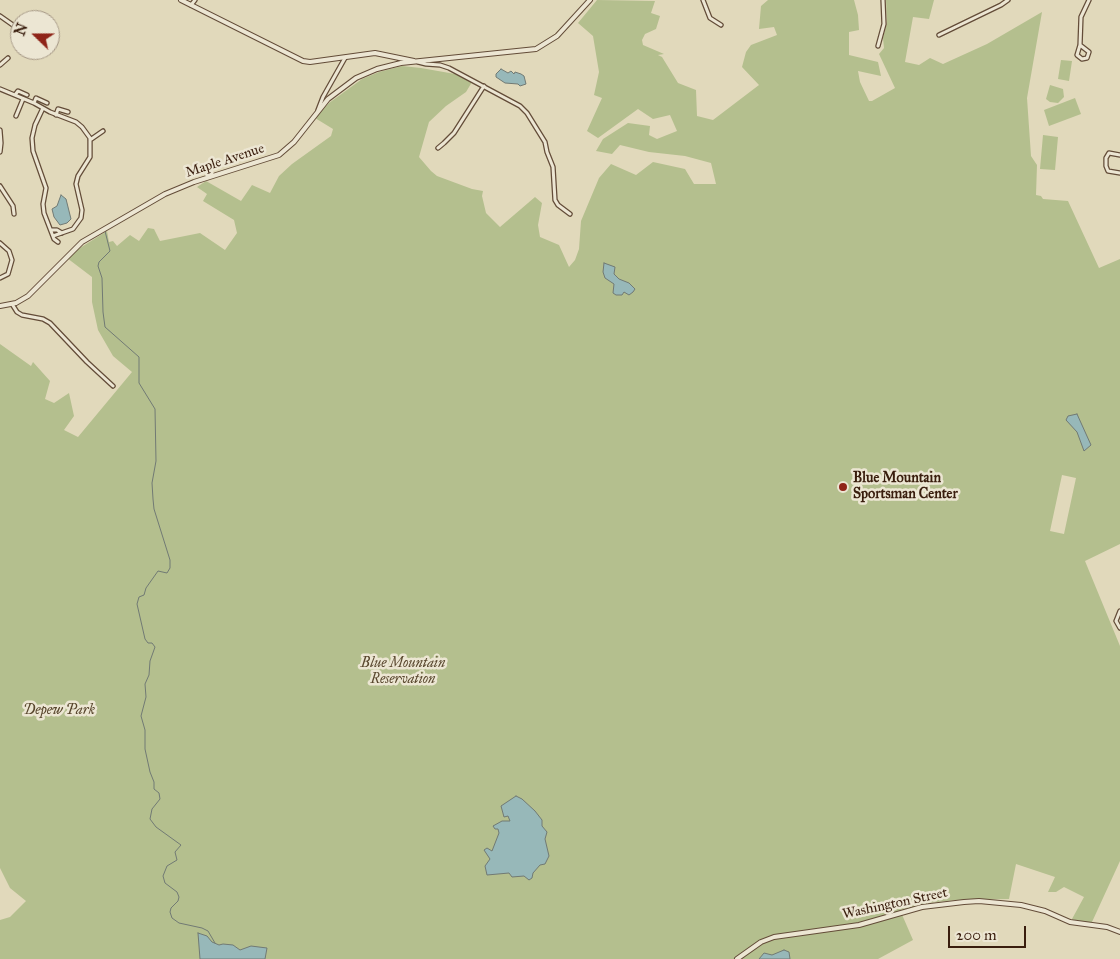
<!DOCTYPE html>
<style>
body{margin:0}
#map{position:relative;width:1120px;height:959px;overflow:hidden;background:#e1d9bb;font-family:"IM FELL Great Primer",serif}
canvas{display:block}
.north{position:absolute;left:10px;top:10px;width:50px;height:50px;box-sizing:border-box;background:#ece6d3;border:1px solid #a49684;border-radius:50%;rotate:292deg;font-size:14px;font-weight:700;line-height:20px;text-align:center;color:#391d0d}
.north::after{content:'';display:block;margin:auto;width:18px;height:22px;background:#8f2418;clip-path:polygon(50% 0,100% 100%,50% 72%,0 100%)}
.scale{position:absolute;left:948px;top:926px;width:78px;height:22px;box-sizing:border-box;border:2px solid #391d0d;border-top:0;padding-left:6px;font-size:15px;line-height:18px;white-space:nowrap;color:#391d0d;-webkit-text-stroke:4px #ece6d3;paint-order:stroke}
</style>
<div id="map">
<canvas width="1120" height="959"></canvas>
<div class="north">N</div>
<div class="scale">200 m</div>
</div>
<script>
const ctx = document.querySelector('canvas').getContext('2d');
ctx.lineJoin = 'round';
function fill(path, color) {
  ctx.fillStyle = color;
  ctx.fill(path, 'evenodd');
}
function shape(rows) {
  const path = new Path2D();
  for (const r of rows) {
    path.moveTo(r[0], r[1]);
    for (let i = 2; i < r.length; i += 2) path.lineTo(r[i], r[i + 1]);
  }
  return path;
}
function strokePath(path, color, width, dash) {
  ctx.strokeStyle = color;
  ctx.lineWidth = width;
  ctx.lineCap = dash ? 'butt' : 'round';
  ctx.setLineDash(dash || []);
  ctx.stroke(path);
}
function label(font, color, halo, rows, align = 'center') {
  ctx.font = font + ' "IM FELL Great Primer",serif';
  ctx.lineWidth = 5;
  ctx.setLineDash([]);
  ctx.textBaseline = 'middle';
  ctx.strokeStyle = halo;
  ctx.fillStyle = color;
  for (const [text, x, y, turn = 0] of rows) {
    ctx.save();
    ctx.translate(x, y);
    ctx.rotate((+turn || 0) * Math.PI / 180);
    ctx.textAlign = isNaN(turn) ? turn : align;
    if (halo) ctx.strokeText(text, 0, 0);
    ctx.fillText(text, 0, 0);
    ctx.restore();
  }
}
fill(shape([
 [597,0,655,1,651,13,660,16,656,29,645,34,642,40,643,45,664,54,658,55,662,57,678,83,696,90,697,116,713,120,759,85,742,67,746,52,751,45,777,35,774,27,759,29,761,6,768,0,854,0,858,15,859,30,849,32,849,55,878,62,881,76,858,71,860,82,869,101,872,101,895,88,879,54,884,48,883,38,887,23,886,0,934,0,929,19,913,17,905,62,919,65,930,58,943,64,987,44,1042,12,1027,98,1031,156,1037,165,1036,195,1041,196,1043,199,1068,201,1099,268,1120,259,1120,544,1085,561,1120,646,1120,861,1092,922,1080,922,1072,919,1084,897,1064,887,1056,892,1048,892,1055,877,1016,864,1009,899,955,900,928,903,900,910,913,940,878,959,0,959,0,920,10,917,26,901,10,888,0,868,0,344,31,366,33,362,50,381,45,399,54,403,69,393,74,416,64,430,78,437,132,372,113,356,98,330,92,302,92,277,67,258,72,253,107,231,109,242,113,241,117,246,130,235,139,241,148,228,154,229,160,241,200,233,225,250,237,233,234,220,203,201,207,194,197,187,206,181,241,201,252,185,270,193,279,176,292,164,331,136,333,129,315,118,329,103,362,79,379,72,402,66,421,68,455,74,472,82,466,92,446,106,429,122,419,157,431,171,437,176,472,189,483,191,482,196,486,213,500,227,535,197,542,203,538,225,540,237,559,245,569,267,575,260,579,249,581,221,599,178,611,164,636,175,653,162,685,169,694,184,716,184,711,163,685,156,649,152,620,145,612,154,596,151,603,139,628,123,650,126,649,135,657,139,677,131,670,115,653,119,638,109,598,138,587,131,602,98,594,95,599,72,593,36,578,23],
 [1062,475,1076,478,1064,534,1050,531],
 [1061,60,1072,61,1069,81,1058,79],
 [1050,85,1063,89,1064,97,1058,103,1050,102,1046,99],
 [1075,98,1081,114,1049,126,1044,110],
 [1043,135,1058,137,1055,170,1040,169]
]), '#b4bf8e');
const water = shape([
 [501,69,508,73,511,71,514,74,515,72,521,74,524,76,526,84,520,86,518,84,505,83,496,77,496,74,501,69],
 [61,195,66,199,71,219,67,223,60,225,54,217,52,209,57,206,61,195],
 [604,263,615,267,614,274,619,279,629,283,635,289,633,292,629,295,624,292,622,295,616,295,613,293,614,284,605,278,603,272,604,263],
 [1077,414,1091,445,1084,451,1077,432,1066,420,1068,416,1077,414],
 [516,796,522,799,535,811,542,820,542,826,547,832,545,839,549,856,545,864,540,865,533,873,532,878,529,880,524,876,512,877,509,873,487,875,485,866,490,859,484,850,487,848,492,851,499,833,498,829,495,829,493,826,502,821,510,821,508,816,504,817,501,806,516,796],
 [198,933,207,936,212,942,219,945,223,944,233,945,240,950,251,946,267,948,265,959,200,959,198,933],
 [784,950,789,952,790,959,759,959,764,953,772,955,784,950]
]);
fill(water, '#97b8b9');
strokePath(water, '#717a74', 1);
strokePath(shape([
 [105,231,110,251,99,262,98,266,102,278,103,312,105,327,139,357,139,383,155,409,156,461,152,483,153,499,154,509,170,560,170,568,167,573,158,571,146,588,144,595,139,597,137,604,145,639,148,643,152,643,155,647,150,661,149,675,145,684,146,697,141,716,145,730,145,749,150,772,154,782,154,789,159,793,160,799,152,809,150,819,156,827,181,845,175,852,177,860,167,866,163,876,165,883,177,892,179,897,178,901,171,908,170,912,172,918,179,923,202,928,208,931,215,943]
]), '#717a74', 1);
const minor = shape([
 [703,0,710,18,721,25],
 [191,5,195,0],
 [0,16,20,30],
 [939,35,1001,5,1008,0],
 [1080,45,1081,17,1089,0],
 [1080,45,1089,52,1087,58,1082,59,1077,55,1080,45],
 [878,46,884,24,883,0],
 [418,62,426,64,440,65,449,68,520,106,527,113,545,142,547,152,553,167,555,200,558,205,570,214],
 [0,65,8,58],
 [0,89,34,103,50,112,76,122,82,127,90,138,90,157,78,176,76,184,82,210,81,218,73,229,53,236],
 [15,95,18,91,27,95],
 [34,103,36,98,47,103],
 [43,108,35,125,32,138,33,151,46,188,43,204,44,213,54,239,58,242],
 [318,110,323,97,345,58],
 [56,115,58,109,68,112],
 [16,116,23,99],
 [0,130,1,143,0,152],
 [90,140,103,131],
 [438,148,444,143,454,133,484,86],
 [1120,155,1109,153,1106,158,1106,166,1108,171,1120,173],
 [0,186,13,206,14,214],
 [51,230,57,230,62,233],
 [0,243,9,251,12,260,8,274,0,278],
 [12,304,17,312,22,315,43,319,50,323,87,362,113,386],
 [1120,611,1116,621,1120,628]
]);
const tertiary = shape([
 [181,0,303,61,310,62,375,53,414,61],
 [0,306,16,303,28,296,82,242,165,194,194,182,279,155,294,142,328,99,356,78,377,69,401,63,536,49,557,36,590,0],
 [737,959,761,942,774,937,859,925,922,907,964,902,979,901,1021,905,1045,911,1070,922,1107,927,1120,932]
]);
strokePath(minor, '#634c38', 5.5);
strokePath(tertiary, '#634c38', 6);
strokePath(minor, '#ece6d3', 3);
strokePath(tertiary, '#ece6d3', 4);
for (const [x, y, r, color] of [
 [843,487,5,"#8f2418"]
]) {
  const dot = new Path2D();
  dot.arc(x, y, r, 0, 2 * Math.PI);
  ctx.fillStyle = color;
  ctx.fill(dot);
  strokePath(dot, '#ece6d3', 2);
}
label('14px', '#391d0d', '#ece6d3', [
 ["Maple Avenue",225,161,-18],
 ["Washington Street",895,904,-12]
]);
label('bold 14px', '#391d0d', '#ece6d3', [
 ["Blue Mountain",853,479],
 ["Sportsman Center",853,495]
], 'left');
label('italic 14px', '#58462d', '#ece6d3', [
 ["Blue Mountain",403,664],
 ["Reservation",403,680],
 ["Depew Park",59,711]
]);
</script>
